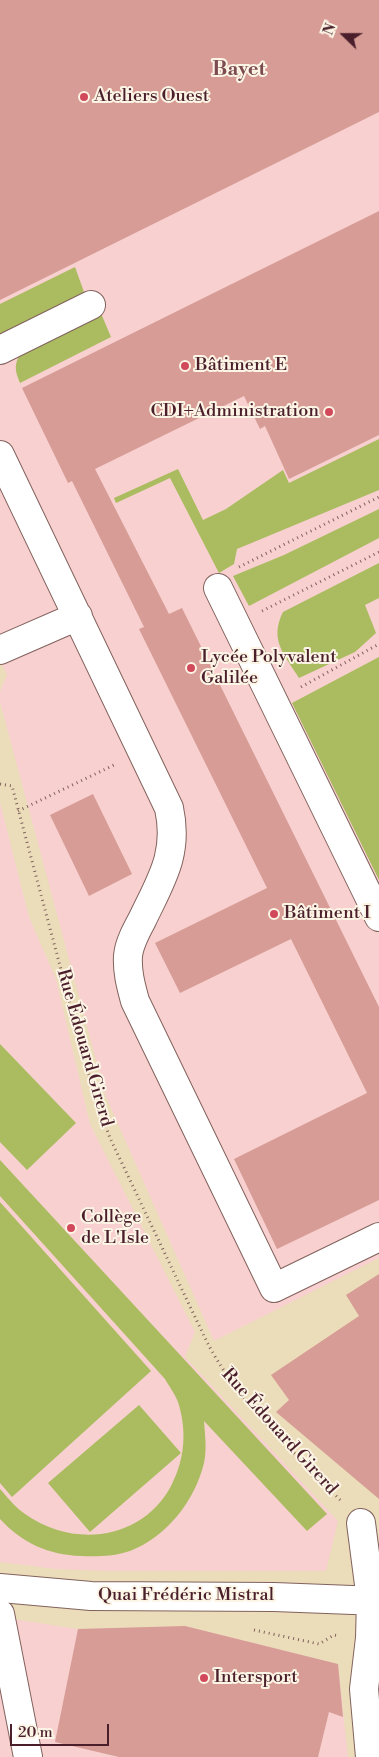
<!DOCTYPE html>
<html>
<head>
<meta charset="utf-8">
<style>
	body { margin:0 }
	#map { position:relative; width:379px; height:1757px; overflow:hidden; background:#ebddba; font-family:"Libre Bodoni",serif }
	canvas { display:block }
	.north { position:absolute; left:319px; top:10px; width:50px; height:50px; -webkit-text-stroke:4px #fcf5e5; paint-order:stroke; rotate:292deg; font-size:14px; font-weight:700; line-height:20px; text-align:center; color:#4a1f2b }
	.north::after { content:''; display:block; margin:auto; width:18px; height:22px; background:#4a1f2b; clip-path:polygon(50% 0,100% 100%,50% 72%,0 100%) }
	.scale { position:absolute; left:10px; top:1724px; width:99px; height:22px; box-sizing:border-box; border:2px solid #4a1f2b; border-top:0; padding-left:6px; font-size:15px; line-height:18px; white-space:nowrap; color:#4a1f2b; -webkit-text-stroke:4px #fcf5e5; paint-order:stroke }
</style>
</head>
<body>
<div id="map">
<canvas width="379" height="1757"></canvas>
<div class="north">N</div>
<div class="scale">20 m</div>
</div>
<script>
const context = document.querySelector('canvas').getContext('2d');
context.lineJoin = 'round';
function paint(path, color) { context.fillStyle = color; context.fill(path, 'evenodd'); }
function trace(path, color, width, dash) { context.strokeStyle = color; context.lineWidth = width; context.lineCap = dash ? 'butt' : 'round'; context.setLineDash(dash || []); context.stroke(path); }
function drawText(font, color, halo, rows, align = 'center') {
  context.font = font + ' "Libre Bodoni",serif'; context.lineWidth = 4; context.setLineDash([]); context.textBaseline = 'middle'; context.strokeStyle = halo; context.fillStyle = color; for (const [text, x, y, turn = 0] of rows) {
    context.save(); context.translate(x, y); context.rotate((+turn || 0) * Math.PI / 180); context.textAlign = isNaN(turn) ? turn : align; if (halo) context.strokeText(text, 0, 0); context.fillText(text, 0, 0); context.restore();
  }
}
paint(new Path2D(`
	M 0,0 L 379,0 L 379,1258 L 214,1341 L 106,1097 L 0,702 L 0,691 L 7,675 L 0,660 Z
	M 0,802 L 29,917 L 56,979 L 90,1124 L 195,1332 L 185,1357 L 338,1521 L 326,1571 L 104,1571 L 55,1569 L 0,1562 Z
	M 0,1617 L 78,1629 L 185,1626 L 338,1664 L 348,1757 L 0,1757 Z`), '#f7d0cf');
paint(new Path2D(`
	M 75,267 L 84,292 L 10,331 L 0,334 L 0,304 Z
	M 100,311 L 111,337 L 20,383 C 14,369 14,363 23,349 Z
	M 379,439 L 379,490 L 237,549 L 234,564 L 219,573 L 170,478 L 116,503 L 114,498 L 178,469 L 203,520 L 226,509 L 283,470 L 289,483 Z
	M 379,509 L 379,538 L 249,606 L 233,576 L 284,555 Z
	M 379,563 L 379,598 L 365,605 L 376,633 L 355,652 L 299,678 C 284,654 269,640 283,612 Z
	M 379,657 L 379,880 L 292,703 Z
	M 0,1044 L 76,1123 L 27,1170 L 0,1142 Z
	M 0,1160 L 327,1514 L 307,1531 L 204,1421 C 205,1435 207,1449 204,1463 C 195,1500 167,1537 130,1551 C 115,1556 97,1557 81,1556 C 49,1555 22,1543 0,1519 L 0,1489 C 8,1498 15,1507 25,1514 C 74,1549 144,1540 172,1484 C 185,1458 187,1430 178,1402 C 175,1394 169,1386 165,1379 L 0,1196 Z
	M 0,1202 L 151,1371 L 12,1497 L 0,1483 Z
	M 139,1405 L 181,1453 L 90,1532 L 48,1483 Z`), '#aabc5f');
paint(new Path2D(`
	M 0,0 L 379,0 L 379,112 L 0,300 Z
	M 379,211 L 379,435 L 289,479 L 265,426 L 260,429 L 244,396 L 95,469 L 169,614 L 182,608 L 379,1007 L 379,1200 L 277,1249 L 234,1159 L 367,1093 L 291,939 L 180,993 L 155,943 L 267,888 L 139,629 L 144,627 L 72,481 L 68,483 L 22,388 Z
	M 93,794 L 132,874 L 89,896 L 50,815 Z
	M 379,1274 L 379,1499 L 276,1412 L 289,1400 L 271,1375 L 359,1316 L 346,1295 Z
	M 185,1626 L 338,1664 L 343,1717 L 329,1712 L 318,1757 L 119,1757 L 55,1742 L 78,1629 Z`), '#d79c95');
const minor = new Path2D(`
	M 0,350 L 91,305
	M 0,455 L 169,808 C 179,854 161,880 142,920 C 136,931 129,944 128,956 C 127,972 131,986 135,1001 L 274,1288 L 379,1237
	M 218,588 L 379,917
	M 0,650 L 78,616
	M 361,1523 L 371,1600 L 370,1638 L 364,1689 L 370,1757
	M 0,1588 L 91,1596 L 274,1597 L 379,1601
	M 0,1614 L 28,1757`);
trace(minor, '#82625d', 30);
trace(new Path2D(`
	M 239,567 L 379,497
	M 262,611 L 379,552
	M 301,687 L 379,644
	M 0,784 L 12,786 L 95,1097 L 110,1138 L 205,1338 C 234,1398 295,1453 341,1501
	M 18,811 L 114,765
	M 254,1630 L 319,1644 L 334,1635 L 339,1636`), '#82625d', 3, [1, 4]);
trace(minor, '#fff', 28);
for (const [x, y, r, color] of [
	[84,97,5,"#d1495b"],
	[185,366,5,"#d1495b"],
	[329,412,5,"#d1495b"],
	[191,668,5,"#d1495b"],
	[274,914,5,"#d1495b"],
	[71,1228,5,"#d1495b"],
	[204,1678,5,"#d1495b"]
]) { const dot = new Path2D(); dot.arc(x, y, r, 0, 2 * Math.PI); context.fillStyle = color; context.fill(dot); trace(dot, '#fcf5e5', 2); }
drawText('18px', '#4a1f2b', '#fcf5e5', [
	["Ateliers Ouest",94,97],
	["Bâtiment E",195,366],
	["CDI+Administration",319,412,"right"],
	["Lycée Polyvalent",201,658],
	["Galilée",201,679],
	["Bâtiment I",284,914],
	["Collège",81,1218],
	["de L'Isle",81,1239],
	["Intersport",214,1678]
], 'left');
drawText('18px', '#4a1f2b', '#fcf5e5', [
	["Rue Édouard Girerd",84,1048,74],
	["Rue Édouard Girerd",279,1432,48],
	["Quai Frédéric Mistral",186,1596]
]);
drawText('bold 20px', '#7b4b50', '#fcf5e5', [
	["Bayet",239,70]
]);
</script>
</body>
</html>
